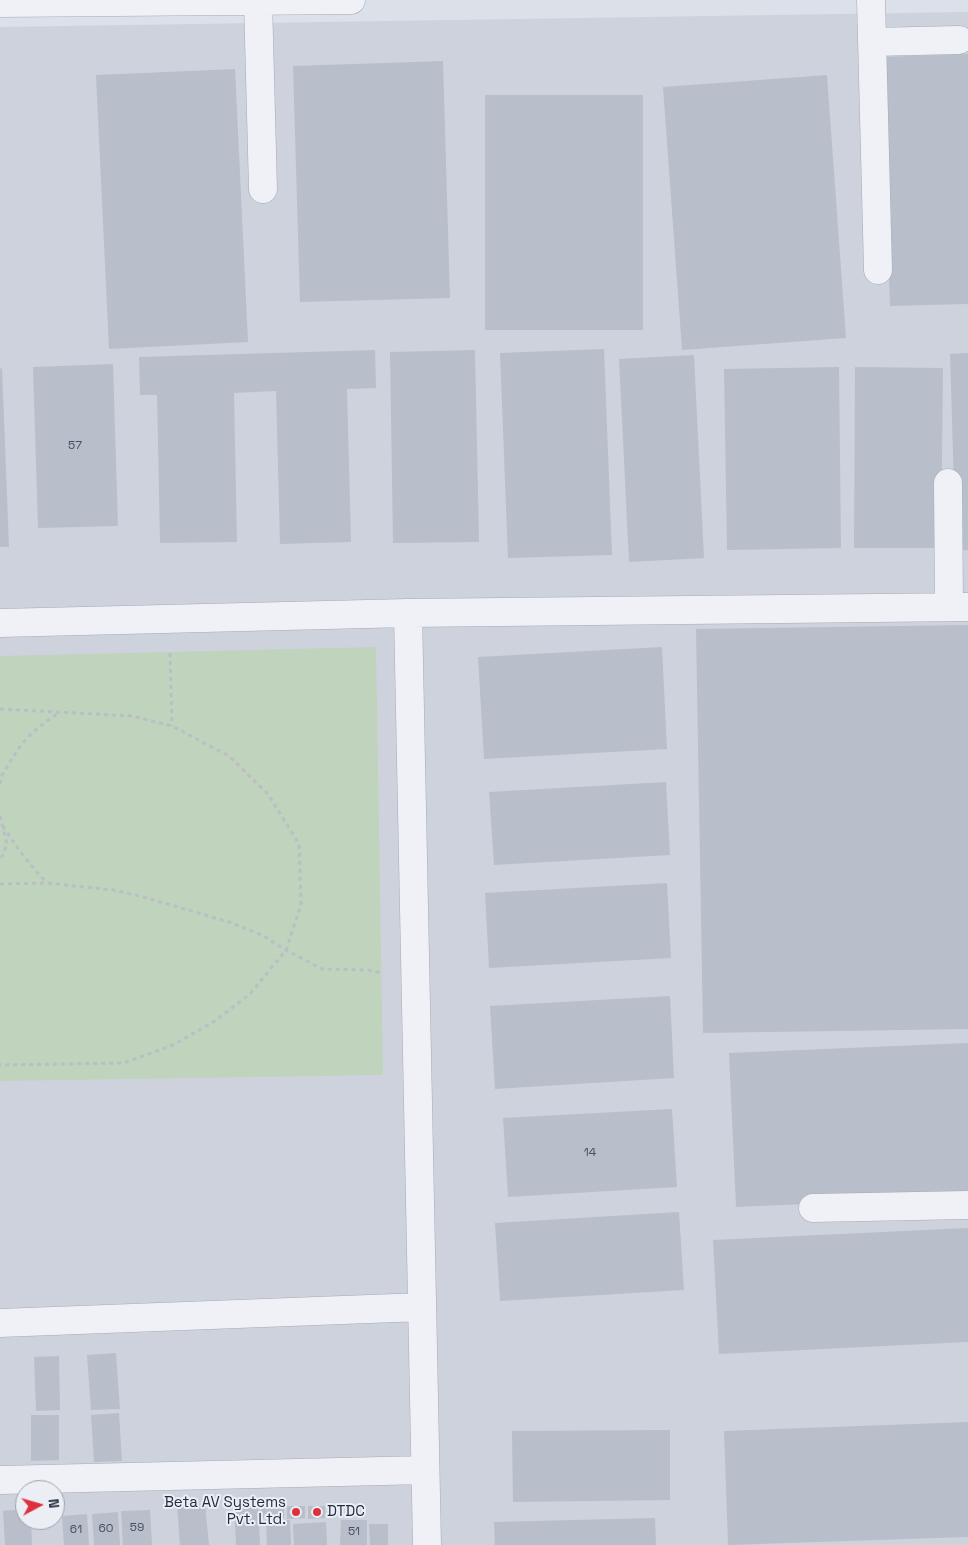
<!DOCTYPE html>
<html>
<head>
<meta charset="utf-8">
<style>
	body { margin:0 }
	#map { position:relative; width:968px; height:1545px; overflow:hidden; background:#dce0e8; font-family:"Space Grotesk",sans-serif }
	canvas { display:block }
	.north { position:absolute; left:15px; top:1480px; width:50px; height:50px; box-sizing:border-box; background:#ebeff5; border:1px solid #9ba1ad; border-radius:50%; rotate:84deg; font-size:14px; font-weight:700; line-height:20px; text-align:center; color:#242c40 }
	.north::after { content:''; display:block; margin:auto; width:18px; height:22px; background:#dc323e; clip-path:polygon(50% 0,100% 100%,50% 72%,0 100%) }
</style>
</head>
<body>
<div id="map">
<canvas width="968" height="1545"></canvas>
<div class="north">N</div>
</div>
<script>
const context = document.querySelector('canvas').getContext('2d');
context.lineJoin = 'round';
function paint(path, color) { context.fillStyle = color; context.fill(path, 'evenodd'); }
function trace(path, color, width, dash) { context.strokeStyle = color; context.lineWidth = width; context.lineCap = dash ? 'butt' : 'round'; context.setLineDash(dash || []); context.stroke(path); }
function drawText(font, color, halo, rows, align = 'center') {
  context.font = font + ' "Space Grotesk",sans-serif'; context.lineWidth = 4; context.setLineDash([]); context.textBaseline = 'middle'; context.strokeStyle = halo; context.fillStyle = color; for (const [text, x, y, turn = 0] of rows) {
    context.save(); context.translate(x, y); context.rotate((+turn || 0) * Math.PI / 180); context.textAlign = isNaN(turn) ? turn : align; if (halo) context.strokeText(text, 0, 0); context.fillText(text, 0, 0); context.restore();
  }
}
paint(new Path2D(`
	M 968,12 L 968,1545 L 0,1545 L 0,27 ZM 25,1490 L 55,1490 L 55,1520 L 25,1520 Z`), '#ced2dd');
paint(new Path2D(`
	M 376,647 L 383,1075 L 0,1081 L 0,656 Z`), '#c0d3bc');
paint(new Path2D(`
	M 968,54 L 968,304 L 890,306 L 881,57 Z
	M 443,61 L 450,298 L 300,302 L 293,66 Z
	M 235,69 L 248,342 L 109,349 L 96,75 Z
	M 827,75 L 846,338 L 682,350 L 663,87 Z
	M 485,95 L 643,95 L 643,330 L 485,330 Z
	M 604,349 L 612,555 L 508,558 L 500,353 Z
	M 375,350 L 376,388 L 347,389 L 351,542 L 280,544 L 276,391 L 234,393 L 237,542 L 160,543 L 157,395 L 140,395 L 139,357 Z
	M 475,350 L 479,542 L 393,543 L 390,352 Z
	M 968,353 L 968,550 L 956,551 L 950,354 Z
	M 694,355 L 704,558 L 629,562 L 619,359 Z
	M 113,364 L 118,526 L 38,528 L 33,367 Z
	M 839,367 L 841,548 L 727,550 L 724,369 Z
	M 855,367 L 943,368 L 941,548 L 854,548 Z
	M 2,368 L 9,547 L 0,547 L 0,369 Z
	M 968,625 L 968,1029 L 703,1033 L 696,629 Z
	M 662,647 L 667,749 L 484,759 L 478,657 Z
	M 666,782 L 670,855 L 494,865 L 489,792 Z
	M 667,883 L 671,958 L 489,968 L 485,893 Z
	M 670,996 L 674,1078 L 495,1089 L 490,1006 Z
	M 968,1043 L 968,1197 L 736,1207 L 729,1053 Z
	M 672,1109 L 677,1187 L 508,1197 L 503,1118 Z
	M 679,1212 L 684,1290 L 500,1301 L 495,1223 Z
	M 968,1228 L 968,1342 L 719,1354 L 713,1240 Z
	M 116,1353 L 120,1409 L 91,1410 L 87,1355 Z
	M 59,1356 L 60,1410 L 36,1411 L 34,1357 Z
	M 119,1413 L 122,1461 L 94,1462 L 91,1415 Z
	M 31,1415 L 59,1415 L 59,1460 L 31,1461 Z
	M 968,1422 L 968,1537 L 728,1545 L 724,1431 Z
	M 670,1430 L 670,1500 L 513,1502 L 512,1431 Z
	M 258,1503 L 260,1545 L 236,1545 L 234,1505 Z
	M 205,1504 L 209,1545 L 180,1545 L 177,1506 Z
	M 261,1505 L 284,1505 L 284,1518 L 261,1518 Z
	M 287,1506 L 305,1506 L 305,1518 L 287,1519 Z
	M 308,1506 L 325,1506 L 325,1518 L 308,1519 Z
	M 25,1509 L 25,1520 L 31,1520 L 32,1545 L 5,1545 L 3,1511 Z
	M 150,1510 L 152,1545 L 123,1545 L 121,1511 Z
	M 118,1512 L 120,1545 L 94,1545 L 92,1514 Z
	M 87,1514 L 89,1545 L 64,1545 L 62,1516 Z
	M 655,1518 L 656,1545 L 495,1545 L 494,1522 Z
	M 290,1520 L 291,1545 L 267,1545 L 266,1521 Z
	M 341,1520 L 367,1520 L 367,1545 L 340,1545 Z
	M 326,1522 L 327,1545 L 294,1545 L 293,1524 Z
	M 369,1524 L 388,1524 L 388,1545 L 370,1545 Z`), '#b9becb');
const minor = new Path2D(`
	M 871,0 L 878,270
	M 258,1 L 263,189
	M 0,3 L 351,0
	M 872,42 L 959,40
	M 948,483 L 949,607
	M 408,613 L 427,1545
	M 0,623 L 408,613 L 968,607
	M 813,1208 L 968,1205
	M 0,1323 L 422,1307
	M 0,1480 L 425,1470`);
trace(minor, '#a5aab6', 29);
trace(new Path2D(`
	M 170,653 L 172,726
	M 0,709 L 132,716 L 172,726 L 229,756 L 268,794 L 299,844 L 301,905 L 286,950 L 250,994 L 215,1021 L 173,1045 L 124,1063 L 0,1065
	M 0,784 L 1,777 C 19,746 27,733 59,713
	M 0,816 L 7,844 L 0,861
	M 3,826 C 16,847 30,865 47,883
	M 0,884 L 47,883 L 113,890 L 144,897 L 232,923 L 262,935 L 286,950 L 322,969 L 368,970 L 381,973`), '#babec7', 3, [4, 4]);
trace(minor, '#eff1f6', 28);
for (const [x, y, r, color] of [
	[296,1512,5,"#dc323e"],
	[317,1512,5,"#dc323e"]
]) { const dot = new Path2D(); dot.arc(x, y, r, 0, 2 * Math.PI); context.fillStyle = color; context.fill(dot); trace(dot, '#ebeff5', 2); }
drawText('12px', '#495063', null, [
	["57",75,446],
	["14",590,1153],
	["59",137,1528],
	["60",106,1529],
	["61",76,1530],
	["51",354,1532]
]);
drawText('15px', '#242c40', '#ebeff5', [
	["Beta AV Systems",286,1503],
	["Pvt. Ltd.",286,1520],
	["DTDC",327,1512,"left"]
], 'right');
</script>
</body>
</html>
